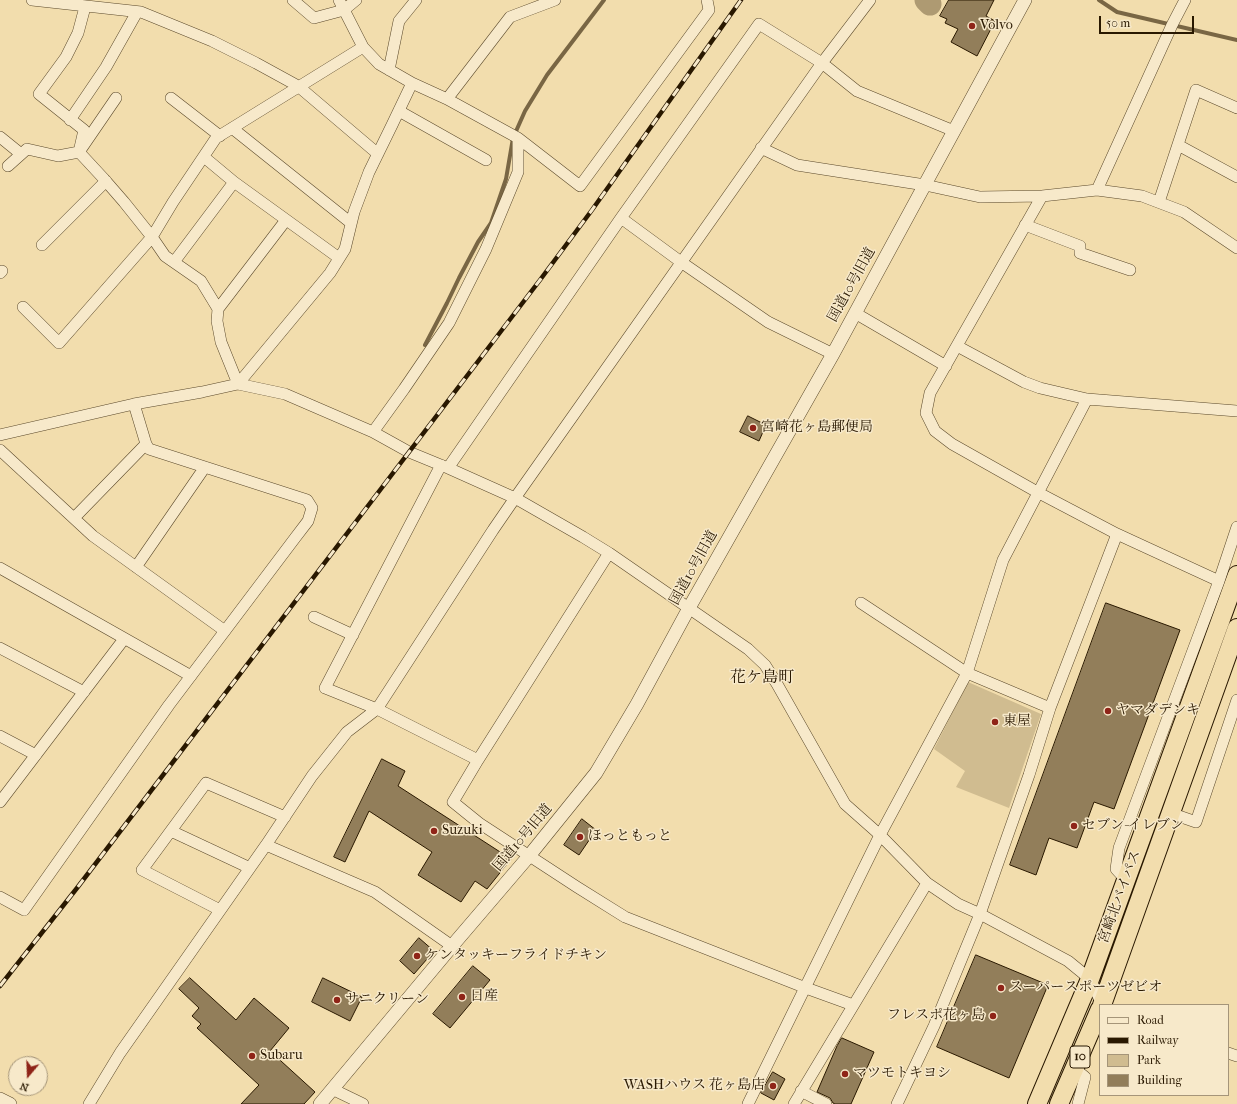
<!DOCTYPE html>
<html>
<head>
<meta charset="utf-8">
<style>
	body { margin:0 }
	#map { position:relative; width:1237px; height:1104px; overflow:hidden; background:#f2ddad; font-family:"IM FELL French Canon",serif }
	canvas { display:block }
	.legend { position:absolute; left:1099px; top:1004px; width:130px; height:92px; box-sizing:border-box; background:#f7e9ca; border:1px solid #a59579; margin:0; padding:5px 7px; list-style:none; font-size:12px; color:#291800 }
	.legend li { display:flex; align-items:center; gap:8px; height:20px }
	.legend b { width:20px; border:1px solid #a59579 }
	.north { position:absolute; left:8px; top:1056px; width:40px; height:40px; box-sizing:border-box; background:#f7e9ca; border:1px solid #a59579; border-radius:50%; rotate:199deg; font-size:11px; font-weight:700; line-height:16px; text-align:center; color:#291800 }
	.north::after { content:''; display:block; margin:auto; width:14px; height:18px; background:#8f2418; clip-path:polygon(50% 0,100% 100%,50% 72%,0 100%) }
	.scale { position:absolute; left:1099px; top:16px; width:95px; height:18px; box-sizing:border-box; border:2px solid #291800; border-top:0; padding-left:5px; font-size:12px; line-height:14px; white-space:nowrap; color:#291800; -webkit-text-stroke:3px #f7e9ca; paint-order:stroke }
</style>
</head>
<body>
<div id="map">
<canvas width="1237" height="1104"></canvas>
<ul class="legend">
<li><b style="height:5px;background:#f7e9ca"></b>Road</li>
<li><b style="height:5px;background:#291800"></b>Railway</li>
<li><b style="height:11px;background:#d0bc90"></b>Park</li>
<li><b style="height:11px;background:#927e5a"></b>Building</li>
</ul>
<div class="north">N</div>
<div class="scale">50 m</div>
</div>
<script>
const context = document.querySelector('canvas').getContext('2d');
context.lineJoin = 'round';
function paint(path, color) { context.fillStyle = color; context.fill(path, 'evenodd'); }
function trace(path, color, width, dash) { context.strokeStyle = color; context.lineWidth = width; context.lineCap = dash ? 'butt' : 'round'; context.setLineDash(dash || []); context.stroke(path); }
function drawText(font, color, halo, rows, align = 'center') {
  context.font = font + ' "IM FELL French Canon","Noto Serif JP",serif'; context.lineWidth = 3; context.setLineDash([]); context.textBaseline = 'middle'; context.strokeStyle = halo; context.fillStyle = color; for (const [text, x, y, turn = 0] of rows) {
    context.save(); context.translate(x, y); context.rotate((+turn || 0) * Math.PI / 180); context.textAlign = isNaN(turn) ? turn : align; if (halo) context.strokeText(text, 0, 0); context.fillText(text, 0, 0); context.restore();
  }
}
paint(new Path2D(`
	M 968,682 L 1041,714 L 1009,808 L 956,787 L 965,771 L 934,749 Z`), '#d0bc90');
trace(new Path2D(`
	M 1099,0 L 1117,12 L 1237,40
	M 930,4 L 933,0
	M 425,345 L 447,303 L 459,278 L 478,242 L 491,223 L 506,179 L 513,138 L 525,111 L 547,75 L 604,0`), '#796644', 4);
trace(new Path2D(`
	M 926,0 L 930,4`), '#ae9a72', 23);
const building = new Path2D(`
	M 949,0 L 994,0 L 986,16 L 995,21 L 977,56 L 951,42 L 958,29 L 945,23 L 947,19 L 940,16 Z
	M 748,416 L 766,425 L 759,441 L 740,432 Z
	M 1106,603 L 1180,630 L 1114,809 L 1094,802 L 1077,848 L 1049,838 L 1036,875 L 1010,865 Z
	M 382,759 L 405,771 L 398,786 L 511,859 L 487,889 L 475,881 L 461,902 L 418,875 L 432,852 L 369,811 L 345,862 L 334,857 Z
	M 582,819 L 596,830 L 579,855 L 564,845 Z
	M 419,938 L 434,951 L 414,974 L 400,961 Z
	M 976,955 L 1048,985 L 1009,1078 L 937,1047 Z
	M 473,966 L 490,980 L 450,1028 L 433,1014 Z
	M 190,978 L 236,1020 L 254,998 L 289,1028 L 270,1051 L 315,1092 L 304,1104 L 241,1104 L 259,1085 L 197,1028 L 201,1024 L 192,1016 L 199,1008 L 179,989 Z
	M 323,978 L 362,997 L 350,1021 L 312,1002 Z
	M 842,1038 L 874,1052 L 851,1104 L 835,1104 L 833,1103 L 830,1098 L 817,1092 L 837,1046 Z
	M 773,1072 L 785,1079 L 774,1100 L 761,1093 Z`);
paint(building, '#927e5a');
trace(building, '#291800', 1);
const minor = new Path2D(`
	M 32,0 L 141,12 L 212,41 L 256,63 L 298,86 L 378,154
	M 293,0 L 314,18 L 344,10 L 356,0
	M 339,0 L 363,47 L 379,64 L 412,83 L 447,99 L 518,138 L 518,172 L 486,249 L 449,323 L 404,389 L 373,432
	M 85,7 L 78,33 L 66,57 L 39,94 L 84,130 L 79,152 L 104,179 L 124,202 L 152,237 L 165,256 L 201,281 L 218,309 L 217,321 L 221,342 L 238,384
	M 389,70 L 399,21 L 416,0
	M 171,98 L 220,136
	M 447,99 L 510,17 L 555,0
	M 399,111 L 486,160
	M 70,120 L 106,67 L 137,12
	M 232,128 L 351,223
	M 0,137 L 21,154
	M 518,138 L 580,186 L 709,10 L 707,0
	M 1178,145 L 1237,177
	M 761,148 L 797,165 L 925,185 L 980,197 L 1042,196 L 1097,190 L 1142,196 L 1184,212 L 1237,248
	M 204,157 L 234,182 L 339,258
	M 8,166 L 27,149 L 58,156 L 79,152 L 116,98
	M 1097,190 L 1172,25 L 1185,0
	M 1042,196 L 930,393 L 926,413 L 935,431 L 952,444 L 1039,493 L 1117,534 L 1219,581
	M 1159,202 L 1196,90 L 1237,108
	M 621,218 L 681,262 L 768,322 L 833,354
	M 1025,225 L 1080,246 L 1080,253 L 1130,270
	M 42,245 L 106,181
	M 174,262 L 234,182
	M 0,273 L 2,271
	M 23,307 L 59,343 L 152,237 L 173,202 L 216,138 L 363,47
	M 218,309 L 286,220
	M 855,313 L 946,366
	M 957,346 L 1024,382 L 1040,388 L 1087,399 L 1237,411
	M 238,384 L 330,273 L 345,249 L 354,212 L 369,172 L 392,125 L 412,83
	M 0,435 L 134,404 L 202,392 L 238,384 L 285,394 L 373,432 L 409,452 L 448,468 L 515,498 L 583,537 L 609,553 L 748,649 L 765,665 L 777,684 L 845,804 L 880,835 L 927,883 L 958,904 L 980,914 L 1068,961 L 1090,979 L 1102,1004 L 1103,1005
	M 0,450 L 93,536 L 225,631
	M 441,465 L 325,688 L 377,709 L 478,760
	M 448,468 L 621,218 L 759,24 L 822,63 L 857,91 L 954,131
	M 74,518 L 146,444
	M 609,553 L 478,760 L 453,802 L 479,823 L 577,887 L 625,917 L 806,988 L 853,1005
	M 136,567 L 205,467
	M 0,568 L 191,676
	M 861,603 L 967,673 L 1050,708
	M 314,617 L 353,635
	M 0,648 L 84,692
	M 0,736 L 36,755
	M 0,802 L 124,639
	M 1170,813 L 1196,822 L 1237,700
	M 171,831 L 250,868
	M 266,845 L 375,892 L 452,946
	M 1126,880 L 1116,869 L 1119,848 L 1219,581 L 1237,527
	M 0,897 L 24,910 L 169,705 L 295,538 L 308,521 L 312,508 L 307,500 L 149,449 L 146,444 L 134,404
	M 220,910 L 142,870 L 206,783 L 285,817
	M 1228,1053 L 1237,1056
	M 1075,1069 L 1085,1077 L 1078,1104
	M 332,1089 L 363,1104
	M 801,1091 L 826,1104
	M 89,1104 L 120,1053 L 266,845 L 312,776 L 347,732 L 377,709 L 493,530 L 515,498 L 822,63 L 870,0
	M 748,1104 L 880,835 L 967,673 L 1003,560 L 1087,399
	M 794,1104 L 927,883
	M 897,1104 L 934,1026 L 980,914 L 1029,775 L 1050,708 L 1117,534`);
const tertiary = new Path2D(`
	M 0,1099 L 10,1104
	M 320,1104 L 452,946 L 529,856 L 596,773 L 637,704 L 689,608 L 833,354 L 1025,0`);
const trunk = new Path2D(`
	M 1102,1005 L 1237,628
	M 1037,1104 L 1090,979 L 1237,575
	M 1059,1104 L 1100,1009`);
trace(minor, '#5b492b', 12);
trace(tertiary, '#5b492b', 14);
trace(trunk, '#291800', 20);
trace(minor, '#f7e9ca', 11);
trace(tertiary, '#f7e9ca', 13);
trace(trunk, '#f2ddad', 18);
const rail = new Path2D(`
	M 0,986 L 77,888 L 540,280 L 592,210 L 741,0`);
trace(rail, '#291800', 4.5);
trace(rail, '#f7e9ca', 3, [9]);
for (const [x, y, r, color] of [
	[972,26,4,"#8f2418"],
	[753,428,4,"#8f2418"],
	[1108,711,4,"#8f2418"],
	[995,722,4,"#8f2418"],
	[1074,826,4,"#8f2418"],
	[434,831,4,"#8f2418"],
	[580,837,4,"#8f2418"],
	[417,956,4,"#8f2418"],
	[1001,988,4,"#8f2418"],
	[462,997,4,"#8f2418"],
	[337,1000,4,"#8f2418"],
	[993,1016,4,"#8f2418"],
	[252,1056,4,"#8f2418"],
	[845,1074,4,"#8f2418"],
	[773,1086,4,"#8f2418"]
]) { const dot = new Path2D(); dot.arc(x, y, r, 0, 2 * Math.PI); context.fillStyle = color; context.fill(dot); trace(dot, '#f7e9ca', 1.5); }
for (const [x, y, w] of [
	[1080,1057,20]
]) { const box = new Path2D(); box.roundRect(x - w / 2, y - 11, w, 22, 3); context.fillStyle = '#f7e9ca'; context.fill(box); trace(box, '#291800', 1); }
drawText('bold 13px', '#291800', null, [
	["10",1080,1057]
]);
drawText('14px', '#291800', '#f7e9ca', [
	["Volvo",980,26],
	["宮崎花ヶ島郵便局",761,428],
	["ヤマダデンキ",1116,711],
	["東屋",1003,722],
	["セブン-イレブン",1082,826],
	["Suzuki",442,831],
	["ほっともっと",588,837],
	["ケンタッキーフライドチキン",425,956],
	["スーパースポーツゼビオ",1009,988],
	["日産",470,997],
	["サニクリーン",345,1000],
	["フレスポ花ヶ島",985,1016,"right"],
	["Subaru",260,1056],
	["マツモトキヨシ",853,1074],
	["WASHハウス 花ヶ島店",765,1086,"right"]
], 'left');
drawText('14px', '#291800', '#f7e9ca', [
	["国道10号旧道",852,285,-61],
	["国道10号旧道",694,568,-61],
	["国道10号旧道",523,838,-50],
	["宮崎北バイパス",1120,897,-70]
]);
drawText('16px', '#291800', '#f7e9ca', [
	["花ケ島町",762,678]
]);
</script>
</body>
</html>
